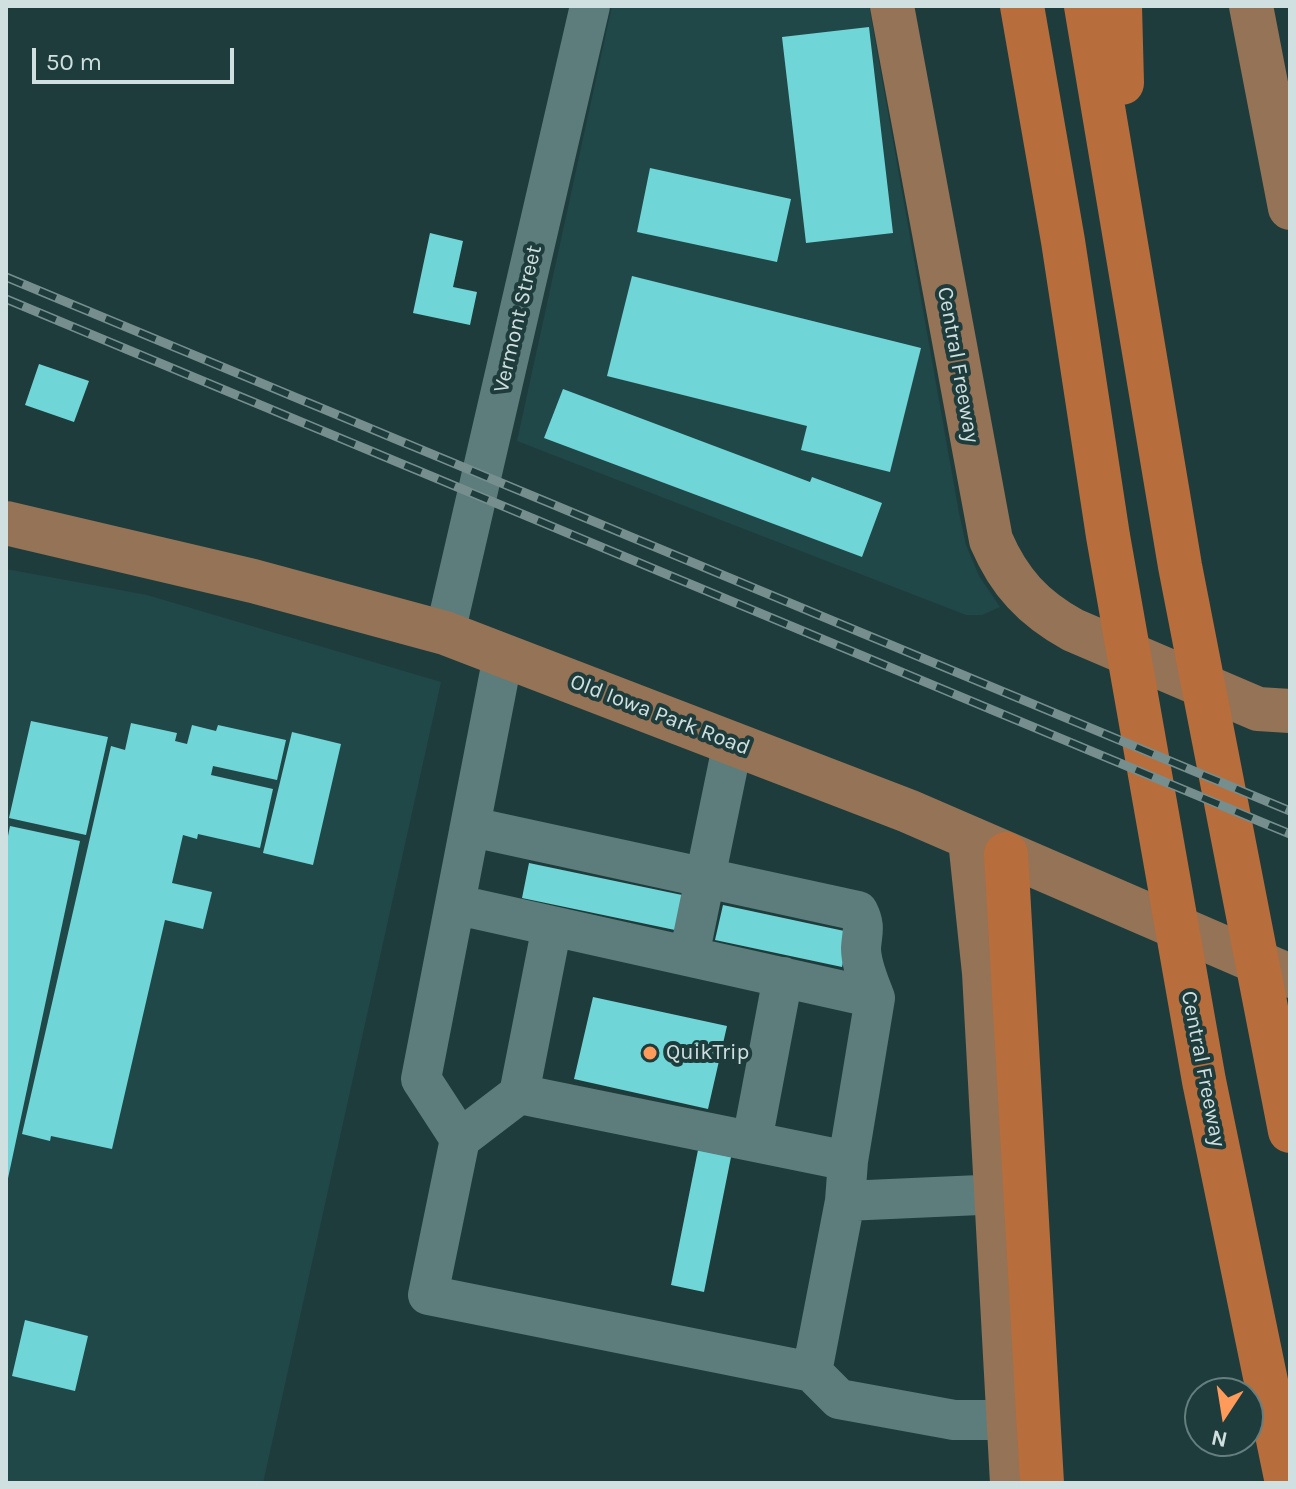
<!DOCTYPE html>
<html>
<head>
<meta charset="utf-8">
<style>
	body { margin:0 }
	#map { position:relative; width:1296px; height:1489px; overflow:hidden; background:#1e3c3c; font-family:Karla,sans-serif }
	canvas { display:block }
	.frame { position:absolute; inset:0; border:8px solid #d0e0e0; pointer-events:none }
	.north { position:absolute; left:1184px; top:1377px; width:80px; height:80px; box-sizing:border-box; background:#1e3c3c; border:2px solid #657e7e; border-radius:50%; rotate:192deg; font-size:22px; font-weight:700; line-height:32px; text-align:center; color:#d0e0e0 }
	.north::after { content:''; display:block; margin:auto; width:28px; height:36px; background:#ff9b5a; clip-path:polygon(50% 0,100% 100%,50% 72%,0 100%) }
	.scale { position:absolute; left:32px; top:48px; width:202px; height:36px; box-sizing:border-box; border:4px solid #d0e0e0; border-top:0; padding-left:10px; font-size:24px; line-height:28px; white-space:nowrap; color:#d0e0e0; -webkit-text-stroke:6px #1e3c3c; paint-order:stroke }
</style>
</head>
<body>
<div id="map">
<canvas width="1296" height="1489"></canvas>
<div class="frame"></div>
<div class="north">N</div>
<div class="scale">50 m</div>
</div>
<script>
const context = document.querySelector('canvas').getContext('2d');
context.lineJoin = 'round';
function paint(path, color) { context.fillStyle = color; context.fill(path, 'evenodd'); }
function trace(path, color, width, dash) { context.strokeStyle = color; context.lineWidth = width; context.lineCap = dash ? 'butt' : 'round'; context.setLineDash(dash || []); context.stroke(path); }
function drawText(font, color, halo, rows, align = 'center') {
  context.font = font + ' Karla,sans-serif'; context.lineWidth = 8; context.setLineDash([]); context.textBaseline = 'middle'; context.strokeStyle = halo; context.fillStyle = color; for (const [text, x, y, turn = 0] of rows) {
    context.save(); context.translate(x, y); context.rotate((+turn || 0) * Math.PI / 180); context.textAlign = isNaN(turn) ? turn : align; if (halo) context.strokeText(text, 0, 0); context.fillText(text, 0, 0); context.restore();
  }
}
paint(new Path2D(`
	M 612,6 L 869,6 L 959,513 L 966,545 L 979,576 L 1000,607 L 982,615 L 966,615 L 517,441 Z
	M 6,569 L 147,595 L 441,682 L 263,1483 L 6,1483 Z`), '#204849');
paint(new Path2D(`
	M 869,27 L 893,233 L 806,243 L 782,37 Z
	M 650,168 L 791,199 L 777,262 L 637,232 Z
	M 430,233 L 463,241 L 453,287 L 477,292 L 470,325 L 413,313 Z
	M 632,276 L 921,348 L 890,472 L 801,450 L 807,426 L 607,376 Z
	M 39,364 L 89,381 L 74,422 L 25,405 Z
	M 563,389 L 810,482 L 812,477 L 882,503 L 862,557 L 544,438 Z
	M 31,721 L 108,737 L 86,835 L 9,818 Z
	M 131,723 L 177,733 L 175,741 L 187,744 L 192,725 L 216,731 L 218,725 L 286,740 L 277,780 L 213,766 L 211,775 L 273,789 L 260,848 L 198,834 L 197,839 L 183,835 L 172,883 L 212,892 L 203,929 L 165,920 L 112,1149 L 51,1136 L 50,1141 L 22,1134 L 111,746 L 125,750 Z
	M 292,732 L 341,744 L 313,865 L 263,853 Z
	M 10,826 L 80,841 L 7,1183 L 6,846 Z
	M 529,863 L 682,895 L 675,930 L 522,898 Z
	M 723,905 L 849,932 L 842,967 L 715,940 Z
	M 593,997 L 727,1026 L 708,1109 L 574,1079 Z
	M 698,1150 L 731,1157 L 704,1292 L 671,1285 Z
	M 25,1320 L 88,1336 L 75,1391 L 12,1376 Z`), '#70d5d6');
trace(new Path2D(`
	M 445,633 L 590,6
	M 503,656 L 421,1079 L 460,1139 L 519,1094 L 848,1161
	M 472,827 L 858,911 C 866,927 862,932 861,948 C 861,965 869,982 875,998 L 848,1161 L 845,1201 L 1025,1193
	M 458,905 L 875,998
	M 689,956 L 733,742
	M 519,1094 L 552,926
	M 460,1139 L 428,1295 L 812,1372 L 839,1399 L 954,1420 L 1038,1420
	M 752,1141 L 783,977
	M 812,1372 L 845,1201`), '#5d7c7c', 40);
trace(new Path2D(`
	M 892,6 L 991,540 C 1009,582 1033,608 1073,630 L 1258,709 L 1290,711
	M 1251,6 L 1290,208
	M 6,523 L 253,581 L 445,633 L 908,811 L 1290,976
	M 970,840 L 984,973 L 1012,1483`), '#947356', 44);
trace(new Path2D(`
	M 1022,6 L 1063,241 L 1108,536 L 1204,1081 L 1287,1483
	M 1086,6 L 1180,566 L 1290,1131
	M 1120,6 L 1122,83
	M 1006,854 L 1042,1483`), '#b86d3c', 44);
const rail = new Path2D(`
	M 6,277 L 1290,811
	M 6,299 L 1290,834`);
trace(rail, '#778e8e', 9);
trace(rail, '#1e3c3c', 6, [18]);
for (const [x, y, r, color] of [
	[650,1053,8,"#ff9b5a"]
]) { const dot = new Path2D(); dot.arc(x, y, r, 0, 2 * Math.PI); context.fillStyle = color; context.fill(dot); trace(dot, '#1e3c3c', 3); }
drawText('22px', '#d0e0e0', '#1e3c3c', [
	["Vermont Street",518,319,-77],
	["Central Freeway",958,365,80],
	["Old Iowa Park Road",660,715,21],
	["Central Freeway",1203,1069,79]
]);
drawText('22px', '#d0e0e0', '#1e3c3c', [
	["QuikTrip",666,1053]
], 'left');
</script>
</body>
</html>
